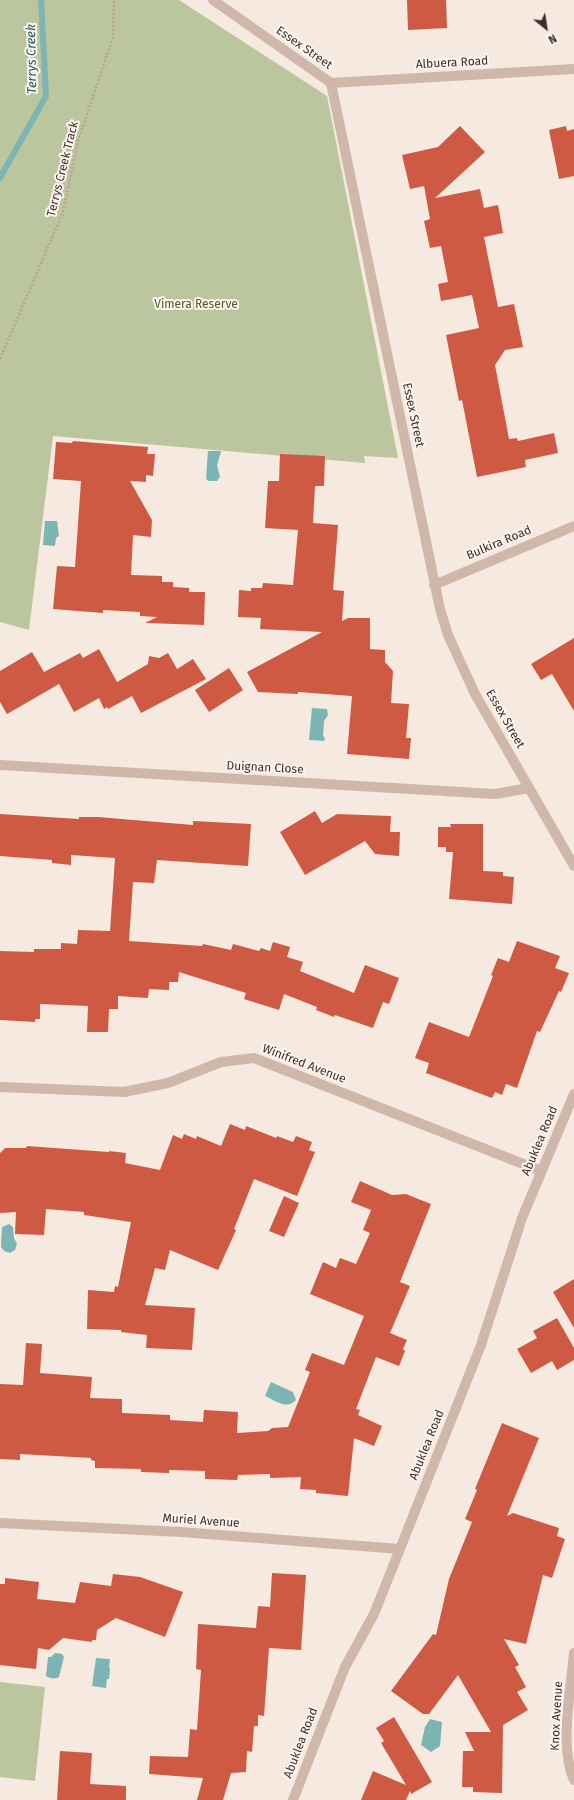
<!DOCTYPE html>
<html>
<head>
<meta charset="utf-8">
<style>
	body { margin:0 }
	#map { position:relative; width:574px; height:1800px; overflow:hidden; background:#f5e9e0; font-family:"Fira Sans",sans-serif }
	canvas { display:block }
	.north { position:absolute; left:526px; top:8px; width:40px; height:40px; -webkit-text-stroke:3px #fcf4ed; paint-order:stroke; rotate:150deg; font-size:11px; font-weight:700; line-height:16px; text-align:center; color:#3c2e2a }
	.north::after { content:''; display:block; margin:auto; width:14px; height:18px; background:#3c2e2a; clip-path:polygon(50% 0,100% 100%,50% 72%,0 100%) }
</style>
</head>
<body>
<div id="map">
<canvas width="574" height="1800"></canvas>
<div class="north">N</div>
</div>
<script>
const context = document.querySelector('canvas').getContext('2d');
context.lineJoin = 'round';
function paint(path, color) { context.fillStyle = color; context.fill(path, 'evenodd'); }
function trace(path, color, width, dash) { context.strokeStyle = color; context.lineWidth = width; context.lineCap = dash ? 'butt' : 'round'; context.setLineDash(dash || []); context.stroke(path); }
function drawText(font, color, halo, rows, align = 'center') {
  context.font = font + ' "Fira Sans",sans-serif'; context.lineWidth = 4; context.setLineDash([]); context.textBaseline = 'middle'; context.strokeStyle = halo; context.fillStyle = color; for (const [text, x, y, turn = 0] of rows) {
    context.save(); context.translate(x, y); context.rotate((+turn || 0) * Math.PI / 180); context.textAlign = isNaN(turn) ? turn : align; if (halo) context.strokeText(text, 0, 0); context.fillText(text, 0, 0); context.restore();
  }
}
paint(new Path2D(`
	M 0,0 L 179,0 L 327,96 L 398,458 L 364,456 L 365,463 L 53,436 L 29,630 L 0,622 Z
	M 0,1682 L 45,1687 L 35,1781 L 0,1777 Z`), '#bcc69e');
paint(new Path2D(`
	M 208,451 L 220,451 L 221,452 L 217,465 L 220,477 L 217,481 L 209,481 L 206,479 Z
	M 45,521 L 57,521 L 59,536 L 56,538 L 55,546 L 43,545 Z
	M 312,708 L 327,709 L 328,715 L 324,721 L 323,736 L 325,738 L 324,741 L 309,740 Z
	M 9,1224 L 13,1227 L 14,1238 L 17,1244 L 15,1250 L 10,1253 L 4,1251 L 1,1247 L 2,1227 Z
	M 271,1382 L 293,1392 L 296,1400 C 287,1410 276,1401 265,1396 Z
	M 55,1653 L 62,1654 L 64,1657 L 59,1677 C 56,1679 50,1679 46,1676 L 48,1657 L 51,1657 Z
	M 96,1658 L 110,1659 L 109,1668 L 110,1669 L 109,1679 L 107,1679 L 106,1688 L 92,1686 Z
	M 430,1719 L 442,1722 L 440,1746 L 431,1752 L 421,1745 L 425,1727 Z`), '#7cb5b3');
trace(new Path2D(`
	M 0,178 L 46,96 L 41,0`), '#7cb5b3', 6);
paint(new Path2D(`
	M 407,0 L 446,0 L 447,28 L 408,30 Z
	M 460,126 L 485,152 L 435,198 L 480,189 L 484,208 L 498,205 L 503,233 L 484,237 L 498,307 L 514,304 L 523,347 L 505,350 L 495,365 L 509,439 L 517,438 L 518,441 L 554,433 L 558,453 L 525,460 L 526,467 L 477,477 L 462,400 L 459,401 L 446,335 L 479,328 L 472,295 L 441,301 L 438,284 L 448,282 L 441,246 L 430,248 L 424,221 L 430,219 L 424,186 L 410,189 L 402,155 L 438,147 Z
	M 566,126 L 567,131 L 574,129 L 574,176 L 559,179 L 549,130 Z
	M 73,441 L 148,447 L 147,454 L 155,454 L 153,476 L 146,475 L 146,482 L 130,481 L 152,520 L 151,537 L 133,535 L 131,575 L 162,576 L 162,582 L 173,582 L 173,587 L 189,588 L 189,592 L 205,592 L 204,625 L 145,623 L 157,617 L 140,616 L 140,612 L 103,610 L 103,613 L 53,609 L 57,566 L 75,567 L 81,481 L 53,479 L 56,442 L 72,443 Z
	M 280,454 L 325,456 L 324,486 L 315,486 L 313,523 L 338,525 L 333,590 L 344,591 L 342,621 L 348,618 L 370,618 L 370,649 L 385,650 L 385,662 L 393,671 L 391,703 L 409,704 L 406,738 L 411,738 L 409,759 L 347,754 L 352,696 L 298,692 L 298,694 L 258,692 L 247,672 L 322,632 L 260,629 L 261,618 L 238,617 L 239,590 L 251,591 L 251,588 L 262,588 L 263,583 L 293,585 L 298,530 L 265,528 L 268,481 L 279,481 Z
	M 574,638 L 574,711 L 552,674 L 541,680 L 531,664 Z
	M 99,649 L 117,682 L 148,664 L 149,656 L 159,658 L 168,653 L 177,669 L 193,659 L 206,679 L 141,713 L 132,696 L 108,709 L 107,707 L 104,709 L 99,698 L 74,712 L 59,684 L 7,714 L 0,702 L 0,671 L 32,652 L 44,672 L 80,653 L 83,658 Z
	M 229,668 L 243,690 L 209,712 L 195,690 Z
	M 315,811 L 322,823 L 337,814 L 391,816 L 390,832 L 400,832 L 399,856 L 375,854 L 365,841 L 305,875 L 280,832 Z
	M 0,814 L 79,819 L 79,817 L 98,817 L 193,825 L 193,821 L 251,824 L 248,866 L 157,860 L 154,883 L 133,882 L 129,941 L 202,946 L 203,944 L 231,950 L 233,944 L 259,951 L 261,948 L 270,951 L 273,942 L 290,947 L 287,957 L 303,962 L 300,971 L 354,993 L 365,965 L 399,978 L 389,1004 L 383,1002 L 373,1028 L 335,1015 L 334,1017 L 316,1010 L 317,1007 L 284,994 L 279,1010 L 244,999 L 246,993 L 179,972 L 178,982 L 169,982 L 169,990 L 149,989 L 148,998 L 118,996 L 118,1009 L 109,1009 L 108,1032 L 87,1032 L 88,1006 L 40,1004 L 40,1019 L 35,1019 L 35,1022 L 0,1020 L 0,951 L 34,952 L 34,949 L 61,949 L 61,943 L 77,944 L 78,930 L 110,931 L 115,858 L 71,855 L 71,865 L 52,863 L 52,860 L 0,856 Z
	M 450,824 L 483,824 L 483,871 L 503,872 L 503,876 L 514,877 L 512,904 L 449,899 L 453,852 L 446,852 L 446,847 L 438,847 L 438,827 L 451,827 Z
	M 517,941 L 560,956 L 555,968 L 569,973 L 561,992 L 559,991 L 540,1032 L 537,1031 L 517,1088 L 506,1084 L 502,1095 L 495,1092 L 492,1098 L 426,1073 L 429,1063 L 415,1058 L 429,1022 L 469,1037 L 493,976 L 491,975 L 498,958 L 509,962 Z
	M 230,1124 L 245,1130 L 246,1126 L 276,1138 L 277,1136 L 293,1142 L 296,1136 L 312,1142 L 309,1150 L 315,1152 L 297,1196 L 254,1179 L 234,1229 L 236,1230 L 218,1270 L 170,1250 L 165,1270 L 155,1268 L 145,1305 L 195,1308 L 192,1350 L 146,1348 L 147,1335 L 121,1332 L 121,1330 L 87,1329 L 88,1290 L 114,1292 L 115,1286 L 118,1287 L 131,1222 L 84,1215 L 84,1212 L 46,1209 L 44,1235 L 15,1234 L 16,1212 L 0,1213 L 0,1153 L 5,1148 L 26,1148 L 27,1146 L 109,1152 L 109,1151 L 126,1153 L 125,1163 L 160,1170 L 173,1135 L 182,1139 L 184,1134 L 196,1139 L 197,1136 L 221,1146 Z
	M 360,1181 L 392,1195 L 406,1194 L 431,1204 L 400,1282 L 410,1286 L 390,1333 L 407,1340 L 403,1349 L 405,1351 L 399,1366 L 376,1357 L 356,1409 L 360,1410 L 358,1415 L 382,1426 L 374,1446 L 354,1438 L 348,1496 L 316,1493 L 316,1490 L 300,1489 L 301,1477 L 270,1478 L 270,1474 L 238,1475 L 237,1480 L 205,1479 L 205,1471 L 169,1470 L 169,1473 L 141,1472 L 141,1469 L 95,1468 L 95,1461 L 91,1460 L 91,1458 L 20,1454 L 20,1460 L 0,1459 L 0,1384 L 23,1385 L 26,1343 L 42,1344 L 40,1373 L 92,1377 L 90,1398 L 122,1399 L 122,1413 L 170,1415 L 170,1420 L 203,1422 L 204,1410 L 238,1412 L 237,1433 L 268,1431 L 272,1428 L 288,1427 L 310,1372 L 305,1370 L 312,1353 L 344,1365 L 364,1316 L 310,1294 L 323,1262 L 336,1268 L 340,1258 L 356,1264 L 370,1233 L 363,1230 L 371,1210 L 351,1202 Z
	M 284,1196 L 299,1203 L 284,1237 L 269,1231 Z
	M 574,1279 L 574,1328 L 553,1292 Z
	M 557,1318 L 574,1348 L 574,1360 L 557,1370 L 552,1361 L 531,1373 L 517,1349 L 537,1338 L 533,1331 Z
	M 502,1423 L 539,1438 L 507,1516 L 513,1513 L 559,1528 L 557,1536 L 565,1539 L 552,1578 L 543,1575 L 526,1644 L 504,1639 L 519,1665 L 515,1667 L 526,1687 L 517,1692 L 528,1710 L 503,1725 L 502,1793 L 473,1792 L 473,1787 L 462,1787 L 463,1751 L 474,1751 L 465,1732 L 491,1732 L 458,1675 L 429,1714 L 423,1714 L 391,1691 L 433,1634 L 436,1635 L 449,1579 L 472,1522 L 465,1519 L 477,1490 L 475,1489 Z
	M 272,1573 L 306,1575 L 301,1650 L 269,1648 L 264,1716 L 258,1715 L 258,1726 L 254,1726 L 252,1752 L 247,1751 L 246,1772 L 231,1773 L 223,1800 L 197,1800 L 203,1778 L 149,1774 L 150,1756 L 188,1757 L 190,1729 L 197,1730 L 201,1670 L 196,1669 L 198,1624 L 256,1628 L 258,1606 L 270,1607 Z
	M 113,1574 L 140,1577 L 183,1592 L 165,1637 L 116,1618 L 97,1630 L 96,1640 L 92,1640 L 92,1642 L 63,1638 L 49,1650 L 38,1648 L 36,1669 L 0,1665 L 0,1584 L 5,1584 L 5,1578 L 39,1582 L 37,1599 L 75,1603 L 80,1582 L 111,1586 Z
	M 394,1717 L 432,1782 L 411,1794 L 410,1791 L 406,1800 L 361,1800 L 373,1771 L 406,1785 L 381,1743 L 384,1741 L 376,1728 Z
	M 60,1751 L 92,1753 L 90,1784 L 126,1786 L 126,1800 L 57,1800 Z`), '#cf5a44');
trace(new Path2D(`
	M 0,359 L 63,212 L 78,141 L 113,37 L 114,0`), '#bba294', 2.5, [2, 2]);
trace(new Path2D(`
	M 213,0 L 331,83 L 440,609 L 448,635 L 475,694 L 574,866
	M 331,83 L 574,69
	M 434,585 L 574,526
	M 0,765 L 495,794 L 529,788
	M 0,1087 L 124,1092 L 168,1083 L 221,1062 L 254,1058 L 541,1171
	M 0,1523 L 181,1532 L 400,1549
	M 574,1653 C 571,1690 559,1746 574,1780
	M 293,1800 L 345,1667 L 374,1614 L 400,1549 L 481,1345 L 522,1218 L 574,1094`), '#cfb8aa', 10);
drawText('12px', '#3c2e2a', '#fcf4ed', [
	["Essex Street",304,48,35],
	["Albuera Road",452,63,-3],
	["Terrys Creek Track",63,169,-76],
	["Essex Street",413,415,78],
	["Bulkira Road",499,543,-23],
	["Essex Street",505,719,60],
	["Duignan Close",265,768,3],
	["Winifred Avenue",304,1064,21],
	["Abuklea Road",540,1141,-67],
	["Abuklea Road",427,1445,-68],
	["Muriel Avenue",201,1521,4],
	["Knox Avenue",557,1716,-87],
	["Abuklea Road",301,1743,-69]
]);
drawText('12px', '#4e5c2b', '#fcf4ed', [
	["Vimera Reserve",196,305]
]);
drawText('italic 13px', '#1b6160', '#fcf4ed', [
	["Terrys Creek",32,59,-91]
]);
</script>
</body>
</html>
